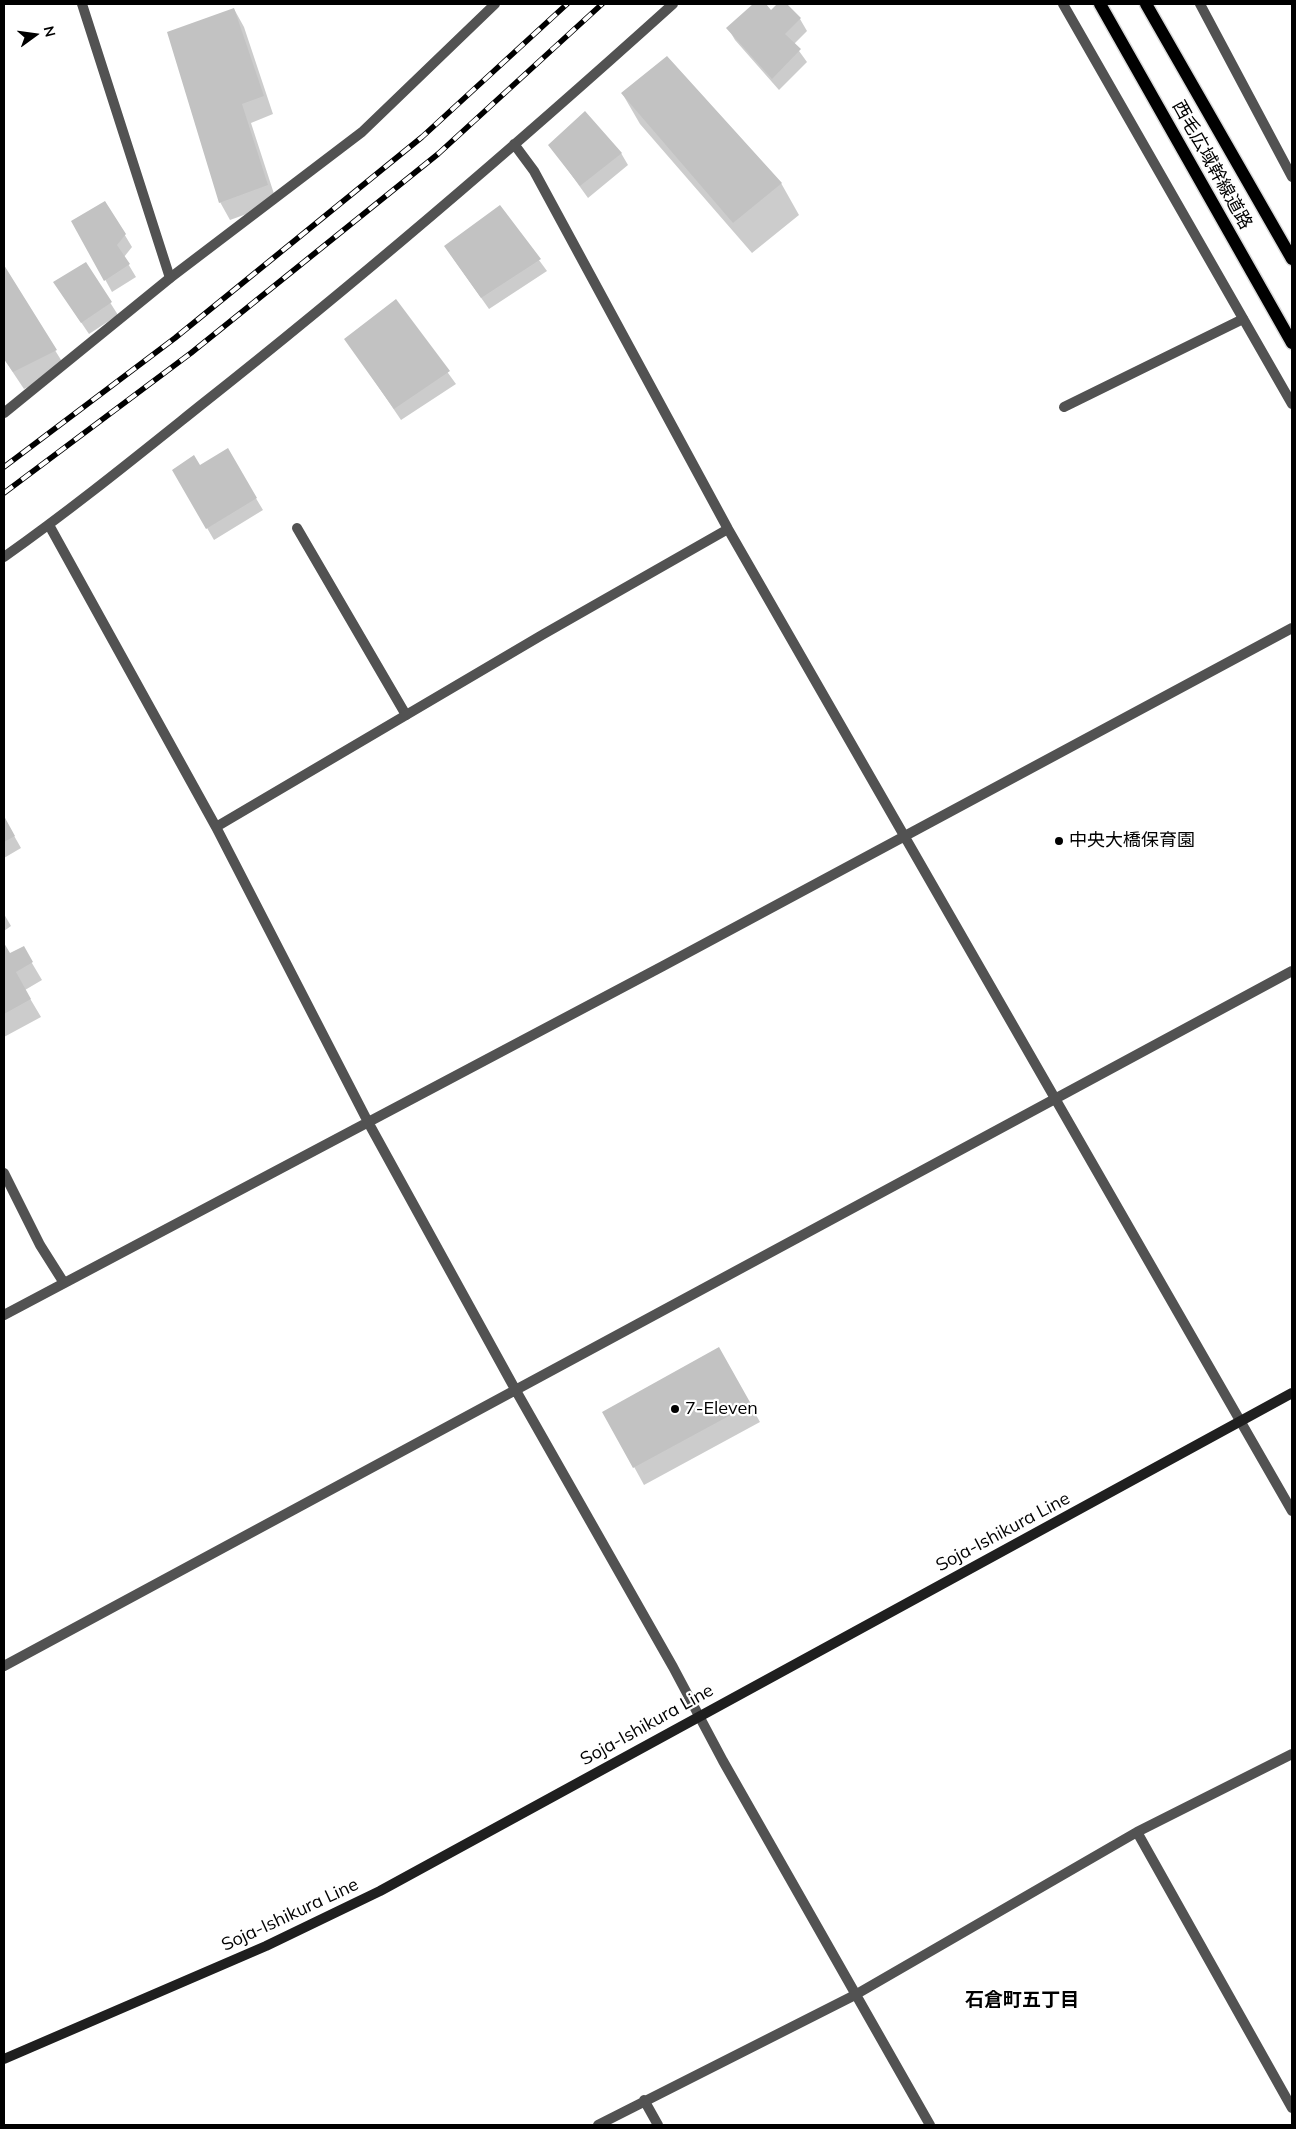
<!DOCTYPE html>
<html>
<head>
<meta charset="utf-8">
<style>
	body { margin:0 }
	#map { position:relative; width:1296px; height:2129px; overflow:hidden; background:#fff; font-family:Mulish,sans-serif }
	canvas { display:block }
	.frame { position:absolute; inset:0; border:5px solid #000; pointer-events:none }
	.north { position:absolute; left:10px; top:10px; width:50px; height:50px; -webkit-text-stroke:4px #fff; paint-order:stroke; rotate:76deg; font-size:14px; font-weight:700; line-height:20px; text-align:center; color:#000 }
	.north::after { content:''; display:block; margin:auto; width:18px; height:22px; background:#000; clip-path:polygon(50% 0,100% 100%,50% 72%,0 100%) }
</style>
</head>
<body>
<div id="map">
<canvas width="1296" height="2129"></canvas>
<div class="frame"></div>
<div class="north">N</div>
</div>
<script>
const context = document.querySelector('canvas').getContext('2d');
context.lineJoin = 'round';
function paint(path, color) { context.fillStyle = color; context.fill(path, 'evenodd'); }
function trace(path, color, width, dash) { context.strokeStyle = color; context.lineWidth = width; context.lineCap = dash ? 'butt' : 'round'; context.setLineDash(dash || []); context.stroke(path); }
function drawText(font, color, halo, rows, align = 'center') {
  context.font = font + ' Mulish,"Noto Sans JP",sans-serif'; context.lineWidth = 4.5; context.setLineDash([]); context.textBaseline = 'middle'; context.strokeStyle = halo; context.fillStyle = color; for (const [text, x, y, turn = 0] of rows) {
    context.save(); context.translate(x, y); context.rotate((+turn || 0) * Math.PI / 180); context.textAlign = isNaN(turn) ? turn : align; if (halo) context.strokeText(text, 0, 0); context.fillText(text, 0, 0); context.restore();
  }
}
paint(new Path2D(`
	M 755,4 L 765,4 L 771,12 L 779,4 L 785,4 L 800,19 L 807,31 L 794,44 L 807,62 L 779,90 L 735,40 L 728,28 Z
	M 234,9 L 244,27 L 273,114 L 251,123 L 277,203 L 230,220 L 220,202 Z
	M 622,93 L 781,183 L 799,215 L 752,253 L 640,124 Z
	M 550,145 L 621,153 L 628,165 L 588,198 Z
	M 105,202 L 132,247 L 124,257 L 136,277 L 112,292 L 73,221 Z
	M 500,207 L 547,271 L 489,309 L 453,258 Z
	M 85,263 L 118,315 L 89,334 L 62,294 Z
	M 4,268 L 66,368 L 24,389 L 4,359 Z
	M 396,301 L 456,384 L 401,420 L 346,339 Z
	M 227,450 L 263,510 L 214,540 L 174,471 L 200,467 Z
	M 4,818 L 21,848 L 4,858 Z
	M 4,914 L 11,926 L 4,931 Z
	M 4,945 L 10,955 L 23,948 L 42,980 L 25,990 L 41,1017 L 4,1037 Z
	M 719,1349 L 760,1422 L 644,1485 L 604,1412 Z`), '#0003');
paint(new Path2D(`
	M 753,4 L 766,4 L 771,10 L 777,4 L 787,4 L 801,18 L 785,34 L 801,49 L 772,79 L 726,28 Z
	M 234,8 L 264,96 L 242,104 L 268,185 L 219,203 L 167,32 Z
	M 667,56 L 782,183 L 733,223 L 621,93 Z
	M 585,111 L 622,153 L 580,186 L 548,145 Z
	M 105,201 L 126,234 L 117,245 L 130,264 L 104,281 L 71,221 Z
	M 500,205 L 541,259 L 481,298 L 444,246 Z
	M 86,262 L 112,302 L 81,323 L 53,282 Z
	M 4,265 L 57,350 L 13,372 L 4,359 Z
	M 396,299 L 450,371 L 394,409 L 344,339 Z
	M 228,448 L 257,498 L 206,529 L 172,470 L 194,455 L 200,465 Z
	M 4,816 L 15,836 L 4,842 Z
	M 4,943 L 10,953 L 24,946 L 33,962 L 16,972 L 31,999 L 4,1014 Z
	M 719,1347 L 751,1404 L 633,1468 L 602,1412 Z`), '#c2c2c2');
const primary = new Path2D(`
	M 1100,4 L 1292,343
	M 1146,4 L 1292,259`);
trace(primary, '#dbdbdb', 15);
trace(new Path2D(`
	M 1064,407 L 1243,319
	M 297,528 L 406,715`), '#525252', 10);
trace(new Path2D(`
	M 1063,4 L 1292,404
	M 1200,4 L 1292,177
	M 514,144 L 534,171 L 728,529 L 1292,1511
	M 4,413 L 170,278 L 362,132 L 495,4
	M 49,525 L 216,827 L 368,1122 L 515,1389 L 673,1667 L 723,1761 L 930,2125
	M 4,557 C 72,509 136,457 201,405 C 363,277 520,142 673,4
	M 216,827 L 542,635 L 728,529
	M 4,1173 L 40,1245 L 64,1283
	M 4,1315 L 663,966 L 1292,628
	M 4,1666 L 1292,971
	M 1137,1832 L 1292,2108
	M 644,2100 L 658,2125
	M 598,2125 L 855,1995 L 1137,1832 L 1292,1754`), '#525252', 10);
trace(new Path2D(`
	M 82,4 L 170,278`), '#525252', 10);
trace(new Path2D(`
	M 4,2059 L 266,1946 L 380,1891 L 1292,1393`), '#1f1f1f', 10);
trace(primary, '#000', 12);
const rail = new Path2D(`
	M 4,467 L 175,338 L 422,137 L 567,4
	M 4,493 L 191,353 L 438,154 L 602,4`);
trace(rail, '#000', 5.5);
trace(rail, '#fff', 4, [11]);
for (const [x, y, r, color] of [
	[1059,841,5,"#000"],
	[675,1409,5,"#000"]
]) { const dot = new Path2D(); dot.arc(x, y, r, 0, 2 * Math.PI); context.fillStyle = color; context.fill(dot); trace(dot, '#fff', 2); }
drawText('18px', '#000', '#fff', [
	["西毛広域幹線道路",1212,165,61],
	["Soja-Ishikura Line",1003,1532,-28],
	["Soja-Ishikura Line",647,1725,-29],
	["Soja-Ishikura Line",290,1915,-25]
]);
drawText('18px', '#000', '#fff', [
	["中央大橋保育園",1069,841],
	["7-Eleven",685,1409]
], 'left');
drawText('bold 19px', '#000', '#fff', [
	["石倉町五丁目",1022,2000]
]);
</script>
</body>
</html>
